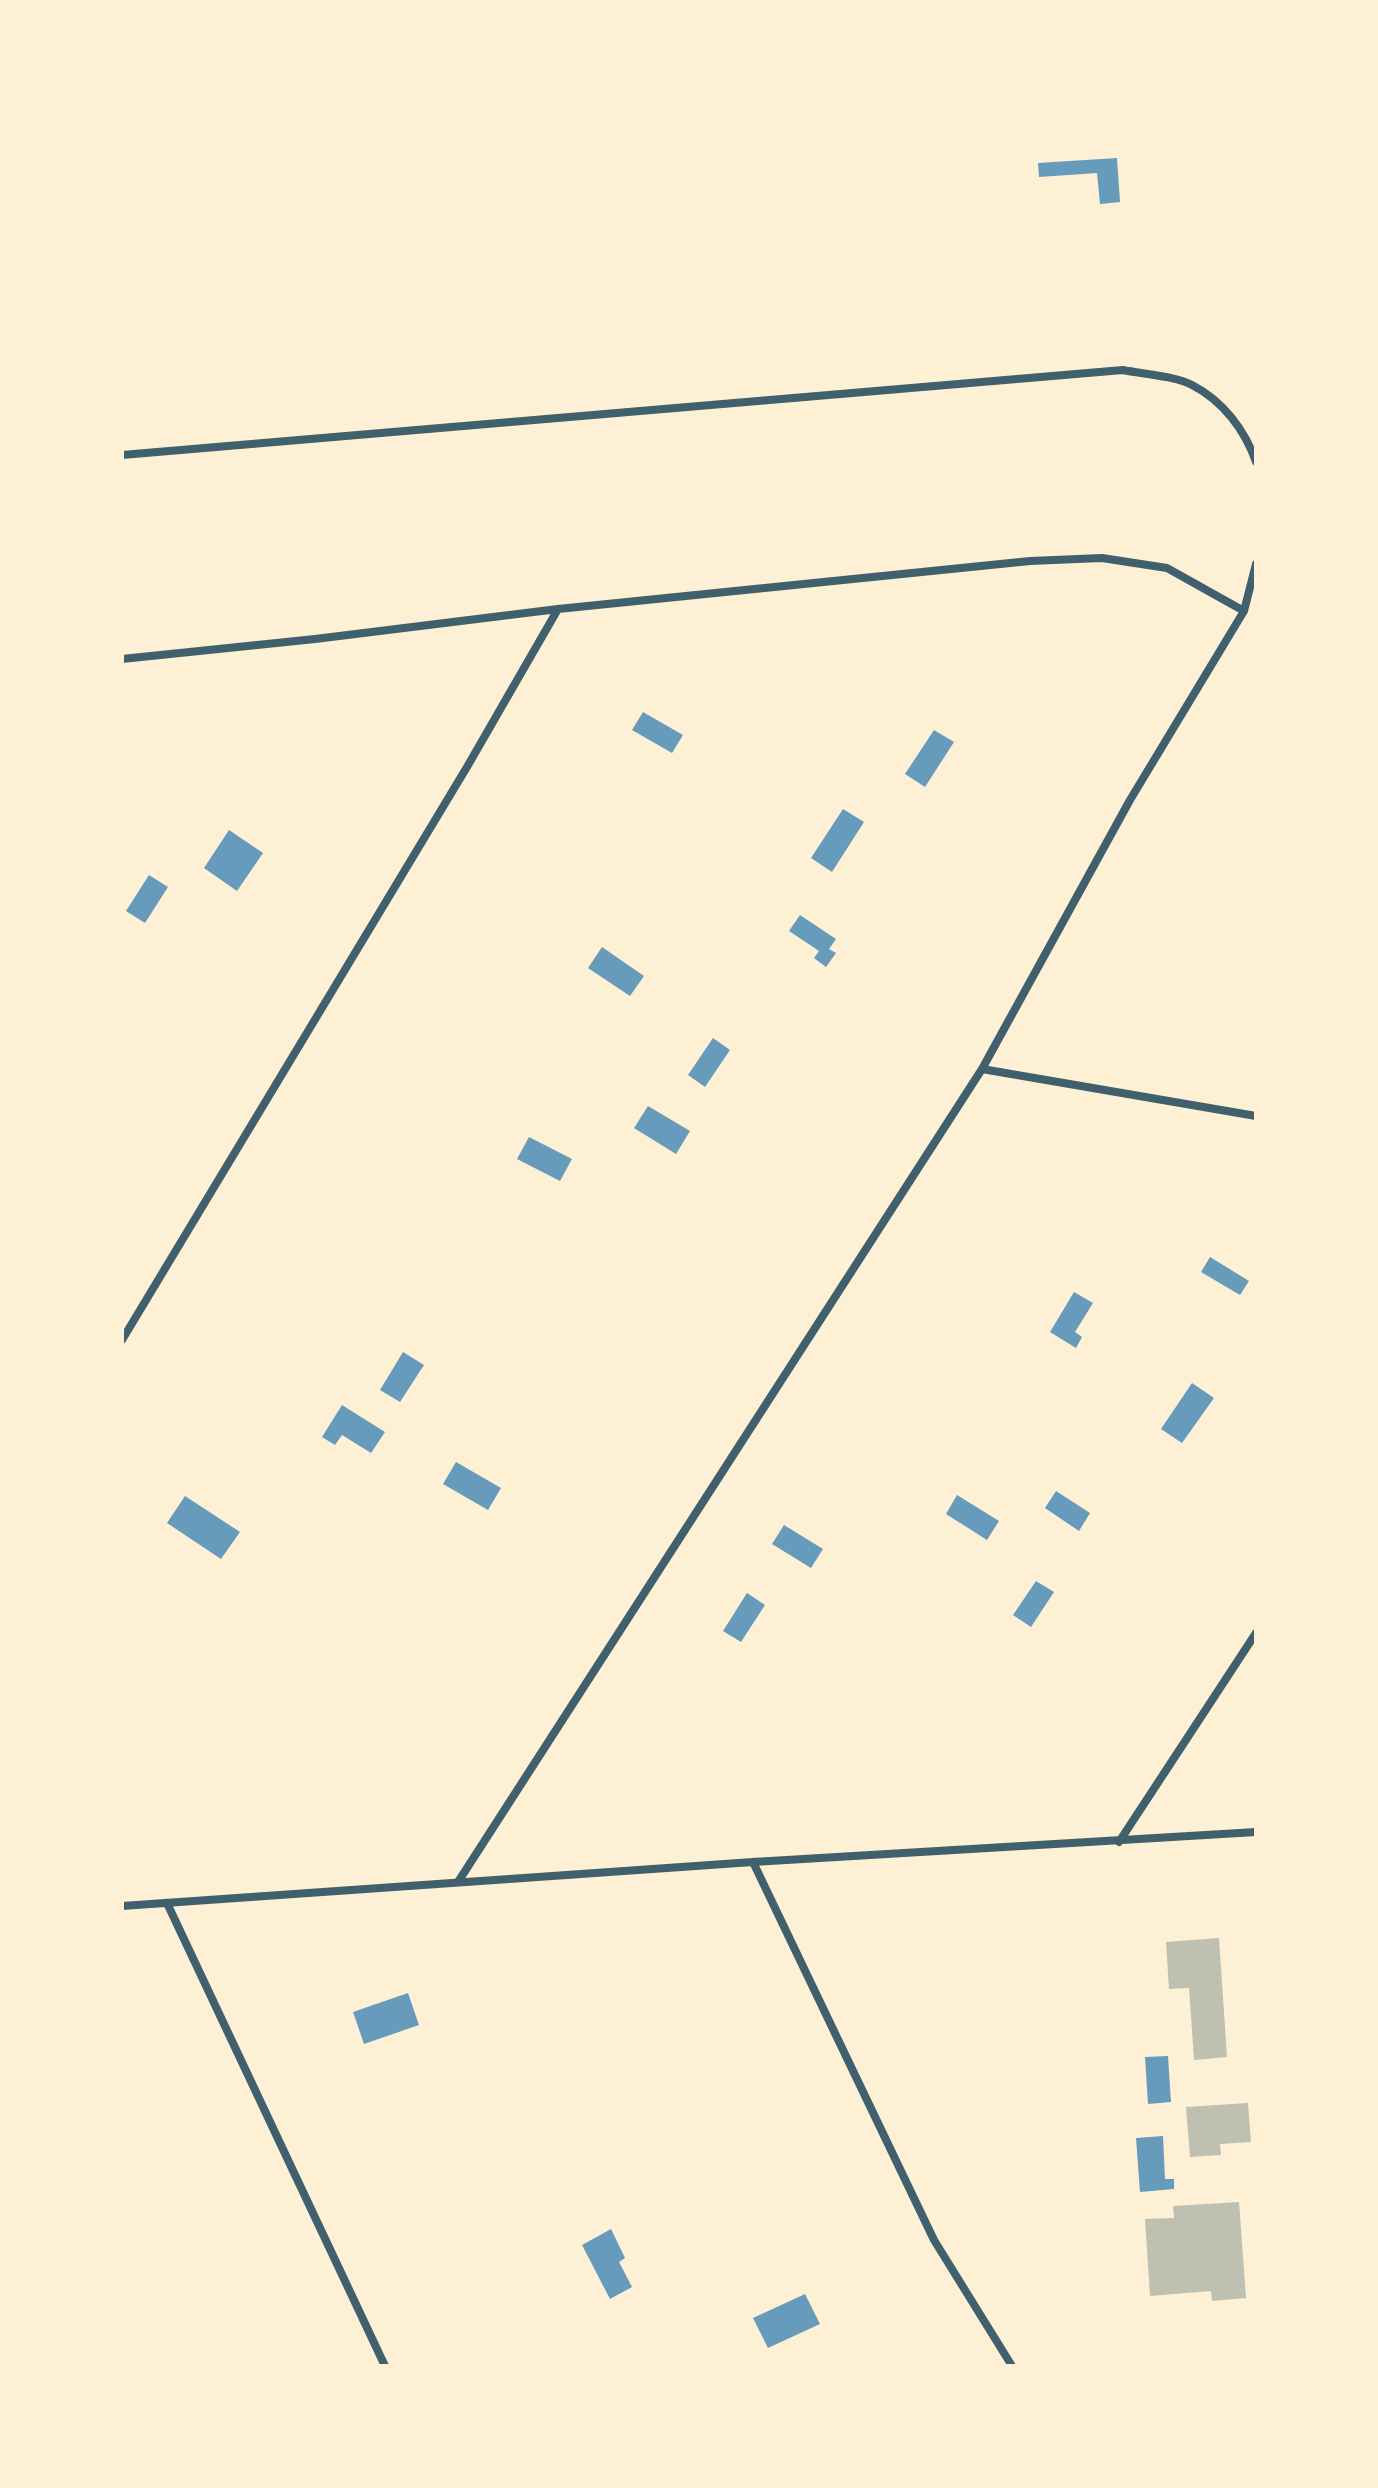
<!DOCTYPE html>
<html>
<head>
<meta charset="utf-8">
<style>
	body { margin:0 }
	#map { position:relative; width:1378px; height:2488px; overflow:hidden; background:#fdf0d5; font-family:Jost,sans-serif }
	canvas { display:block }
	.frame { position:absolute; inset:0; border:124px solid #fdf0d5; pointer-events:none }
</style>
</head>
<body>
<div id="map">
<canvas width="1378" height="2488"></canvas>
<div class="frame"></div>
</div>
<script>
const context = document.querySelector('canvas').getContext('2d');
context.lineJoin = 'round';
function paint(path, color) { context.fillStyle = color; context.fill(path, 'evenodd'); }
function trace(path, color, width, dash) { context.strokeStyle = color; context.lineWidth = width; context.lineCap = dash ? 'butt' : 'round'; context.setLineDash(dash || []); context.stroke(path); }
paint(new Path2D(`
	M 1117,158 L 1120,202 L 1100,204 L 1097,173 L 1039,177 L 1038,163 Z
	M 643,712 L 683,735 L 672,753 L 632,730 Z
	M 934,730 L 954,742 L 925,787 L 905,774 Z
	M 843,809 L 864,822 L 832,872 L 811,858 Z
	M 229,830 L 263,853 L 237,891 L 204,868 Z
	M 149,875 L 168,887 L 145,923 L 126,911 Z
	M 800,915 L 836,939 L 829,949 L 836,953 L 826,967 L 814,958 L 819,951 L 789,931 Z
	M 602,947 L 644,976 L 630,996 L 588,968 Z
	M 713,1038 L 730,1050 L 705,1087 L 688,1075 Z
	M 648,1106 L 690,1131 L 676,1154 L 634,1128 Z
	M 529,1137 L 572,1159 L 560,1181 L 517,1159 Z
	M 1210,1257 L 1249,1281 L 1240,1295 L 1201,1272 Z
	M 1074,1292 L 1093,1303 L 1075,1332 L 1082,1337 L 1076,1348 L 1050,1332 Z
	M 403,1352 L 424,1365 L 400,1402 L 380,1390 Z
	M 1192,1383 L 1214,1398 L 1182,1443 L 1161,1429 Z
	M 342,1405 L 385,1432 L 371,1453 L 342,1435 L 335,1445 L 322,1437 Z
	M 456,1462 L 501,1488 L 488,1510 L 443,1484 Z
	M 1056,1491 L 1090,1513 L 1079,1531 L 1045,1508 Z
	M 957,1495 L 999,1521 L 987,1540 L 946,1514 Z
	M 185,1496 L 240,1532 L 221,1559 L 167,1523 Z
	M 784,1525 L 823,1549 L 811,1568 L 772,1544 Z
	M 1036,1581 L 1054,1592 L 1031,1627 L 1013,1615 Z
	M 747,1593 L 765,1605 L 741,1642 L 723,1631 Z
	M 408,1993 L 419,2025 L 364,2044 L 353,2012 Z
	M 1168,2056 L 1171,2102 L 1148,2104 L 1145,2057 Z
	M 1163,2136 L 1165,2179 L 1174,2179 L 1174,2189 L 1140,2192 L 1136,2138 Z
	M 611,2229 L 625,2258 L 619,2262 L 632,2287 L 610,2299 L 582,2245 Z
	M 805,2294 L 820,2324 L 768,2348 L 753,2318 Z`), '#669bbc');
paint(new Path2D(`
	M 1219,1938 L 1227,2057 L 1194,2060 L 1189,1988 L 1169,1989 L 1166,1942 Z
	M 1248,2103 L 1251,2142 L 1220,2144 L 1221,2155 L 1190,2157 L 1186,2107 Z
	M 1239,2202 L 1246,2298 L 1212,2301 L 1211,2291 L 1150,2296 L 1145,2219 L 1174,2218 L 1173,2206 Z`), '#bec0b2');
trace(new Path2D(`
	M 122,455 L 1123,370 C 1143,374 1175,376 1192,385 C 1223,401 1245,430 1256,462
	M 122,659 L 315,639 L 558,609 L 1030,561 L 1102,558 L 1167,568 L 1244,611
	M 982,1069 L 1256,1116
	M 122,1340 L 467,767 L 558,609
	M 1119,1842 L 1256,1633
	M 753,1862 L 934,2240 L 1012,2366
	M 458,1882 L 982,1069 L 1130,800 L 1244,611 L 1256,564
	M 167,1903 L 385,2366
	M 122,1906 L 753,1862 L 1256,1832`), '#3f606c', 8);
</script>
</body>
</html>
